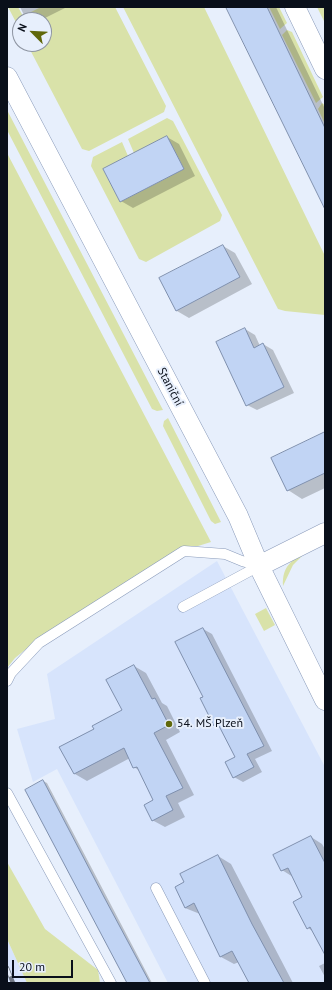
<!DOCTYPE html>
<html>
<head>
<meta charset="utf-8">
<style>
	body { margin:0 }
	#map { position:relative; width:332px; height:990px; overflow:hidden; background:#e7effc; font-family:"PT Sans",sans-serif }
	canvas { display:block }
	.frame { position:absolute; inset:0; border:8px solid #090f1a; pointer-events:none }
	.north { position:absolute; left:12px; top:12px; width:40px; height:40px; box-sizing:border-box; background:#e7effc; border:1px solid #8e95a2; border-radius:50%; rotate:294deg; font-size:11px; font-weight:700; line-height:16px; text-align:center; color:#090f1a }
	.north::after { content:''; display:block; margin:auto; width:14px; height:18px; background:#60680b; clip-path:polygon(50% 0,100% 100%,50% 72%,0 100%) }
	.scale { position:absolute; left:12px; top:960px; width:61px; height:18px; box-sizing:border-box; border:2px solid #090f1a; border-top:0; padding-left:5px; font-size:12px; line-height:14px; white-space:nowrap; color:#090f1a; -webkit-text-stroke:3px #e7effc; paint-order:stroke }
</style>
</head>
<body>
<div id="map">
<canvas width="332" height="990"></canvas>
<div class="frame"></div>
<div class="north">N</div>
<div class="scale">20 m</div>
</div>
<script>
const context = document.querySelector('canvas').getContext('2d');
context.lineJoin = 'round';
function paint(path, color) { context.fillStyle = color; context.fill(path, 'evenodd'); }
function trace(path, color, width, dash) { context.strokeStyle = color; context.lineWidth = width; context.lineCap = dash ? 'butt' : 'round'; context.setLineDash(dash || []); context.stroke(path); }
function drawText(font, color, halo, rows, align = 'center') {
  context.font = font + ' "PT Sans",sans-serif'; context.lineWidth = 4; context.setLineDash([]); context.textBaseline = 'middle'; context.strokeStyle = halo; context.fillStyle = color; for (const [text, x, y, turn = 0] of rows) {
    context.save(); context.translate(x, y); context.rotate((+turn || 0) * Math.PI / 180); context.textAlign = isNaN(turn) ? turn : align; if (halo) context.strokeText(text, 0, 0); context.fillText(text, 0, 0); context.restore();
  }
}
paint(new Path2D(`
	M 217,561 L 325,767 L 325,983 L 168,983 L 57,769 L 33,782 L 17,729 L 55,719 L 47,674 Z
	M 7,939 L 27,983 L 7,983 Z`), '#d7e4fc');
paint(new Path2D(`
	M 8,7 L 18,7 L 23,16 L 41,7 L 115,7 L 166,106 L 164,112 L 89,151 L 82,149 L 27,44 L 44,44 L 44,20 L 20,20 L 20,30 Z
	M 123,7 L 204,7 L 325,256 L 325,315 L 285,311 L 278,309 Z
	M 269,7 L 279,7 L 287,23 L 280,29 Z
	M 317,7 L 325,7 L 325,23 Z
	M 287,30 L 292,32 L 323,97 L 316,103 L 282,35 Z
	M 322,103 L 325,105 L 325,124 L 318,109 Z
	M 7,110 L 163,410 L 157,411 L 152,409 L 7,130 Z
	M 167,118 L 173,121 L 222,215 L 220,221 L 146,262 L 139,259 L 91,166 L 93,157 L 122,142 L 128,156 L 103,169 L 120,202 L 184,169 L 167,136 L 134,153 L 128,139 Z
	M 7,153 L 211,542 L 198,546 L 187,546 L 41,637 L 15,658 L 7,668 Z
	M 168,418 L 221,522 L 215,524 L 211,521 L 163,426 L 164,421 Z
	M 307,551 L 293,565 L 283,586 C 282,566 292,560 307,551 Z
	M 266,608 L 275,625 L 264,631 L 255,614 Z
	M 7,862 L 45,929 L 98,970 L 100,983 L 27,983 L 7,939 Z`), '#d9e2a9');
paint(new Path2D(`
	M 20,7 L 67,7 L 41,20 L 32,20 L 24,15 Z
	M 228,7 L 276,7 L 325,109 L 325,207 Z
	M 167,137 L 179,144 L 195,176 L 133,208 L 121,201 Z
	M 223,246 L 235,253 L 252,284 L 189,318 L 177,311 L 160,279 Z
	M 245,329 L 255,335 L 260,346 L 263,344 L 273,350 L 294,393 L 257,410 L 247,405 Z
	M 325,433 L 325,488 L 302,499 L 288,490 Z
	M 203,629 L 212,634 L 272,751 L 255,759 L 262,772 L 243,782 L 234,777 L 236,758 L 221,729 L 215,725 L 204,697 Z
	M 134,666 L 146,673 L 162,703 L 167,706 L 180,732 L 166,740 L 194,795 L 178,803 L 185,817 L 165,827 L 152,820 L 155,800 L 140,771 L 134,767 L 130,758 L 87,781 L 75,774 L 61,747 L 95,729 L 123,711 Z
	M 43,781 L 47,783 L 152,983 L 128,983 Z
	M 311,837 L 322,844 L 325,849 L 325,953 L 314,932 L 308,928 L 304,898 L 293,877 L 282,870 Z
	M 218,856 L 231,864 L 293,983 L 250,983 L 239,962 L 234,964 L 221,957 L 200,914 L 185,908 L 186,883 Z
	M 325,963 L 325,977 L 319,966 Z`), '#0003');
const building = new Path2D(`
	M 226,7 L 267,7 L 325,128 L 325,209 Z
	M 167,136 L 184,169 L 120,202 L 103,169 Z
	M 223,245 L 240,277 L 176,311 L 159,278 Z
	M 245,328 L 254,348 L 263,343 L 284,387 L 246,406 L 216,342 Z
	M 325,432 L 325,473 L 287,491 L 271,458 Z
	M 203,628 L 264,746 L 247,754 L 254,767 L 233,778 L 225,762 L 235,757 L 218,724 L 214,726 L 200,698 L 203,697 L 175,642 Z
	M 134,665 L 152,699 L 155,698 L 169,725 L 154,733 L 183,788 L 166,796 L 173,810 L 152,821 L 144,805 L 153,800 L 137,767 L 133,768 L 124,748 L 74,774 L 59,747 L 94,729 L 92,726 L 122,710 L 106,680 Z
	M 43,780 L 104,897 L 150,983 L 127,983 L 25,790 Z
	M 311,836 L 325,863 L 325,955 L 310,927 L 307,929 L 293,902 L 302,897 L 288,868 L 281,871 L 273,855 Z
	M 218,855 L 252,924 L 284,983 L 249,983 L 232,951 L 220,957 L 194,903 L 185,908 L 175,887 L 184,882 L 180,874 Z`);
paint(building, '#c1d4f4');
trace(building, '#7f90ae', 1);
const lane = new Path2D(`
	M 183,607 L 259,566
	M 7,681 L 11,673 L 39,643 L 184,551 L 225,554 L 242,561 L 259,566
	M 7,793 L 111,983
	M 156,888 L 205,983`);
const street = new Path2D(`
	M 295,7 L 325,69
	M 7,77 L 238,516 L 259,566 L 325,700
	M 259,566 L 325,533`);
trace(lane, '#8a9bba', 11);
trace(street, '#8a9bba', 21);
trace(lane, '#fff', 10);
trace(street, '#fff', 20);
const rail = new Path2D(`
	M 7,968 L 13,983`);
trace(rail, '#6f7682', 4.5);
trace(rail, '#e7effc', 3, [9]);
for (const [x, y, r, color] of [
	[169,724,4,"#60680b"]
]) { const dot = new Path2D(); dot.arc(x, y, r, 0, 2 * Math.PI); context.fillStyle = color; context.fill(dot); trace(dot, '#e7effc', 1.5); }
drawText('12px', '#090f1a', '#e7effc', [
	["Staniční",170,387,62]
]);
drawText('12px', '#090f1a', '#e7effc', [
	["54. MŠ Plzeň",177,724]
], 'left');
</script>
</body>
</html>
